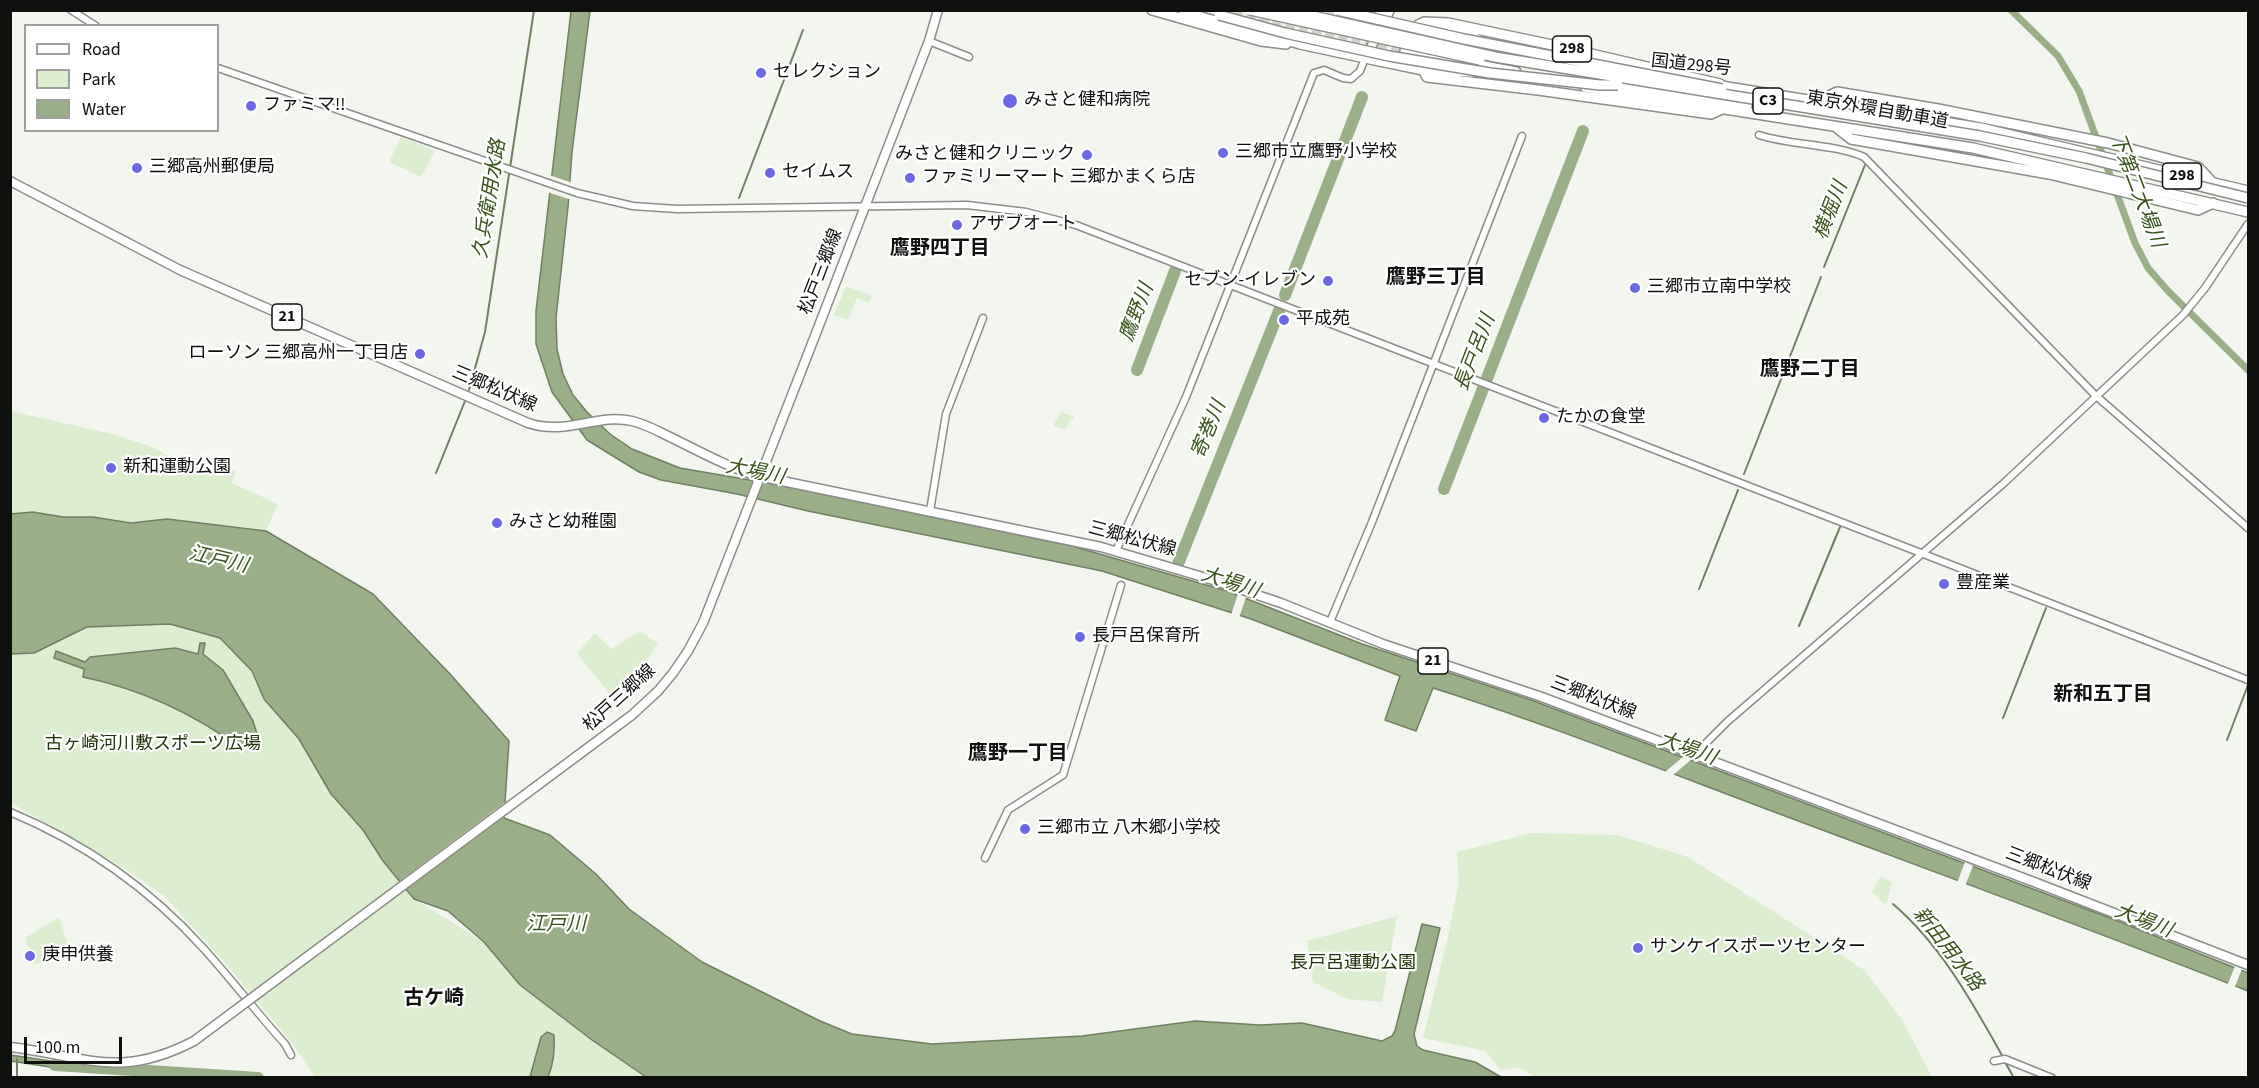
<!DOCTYPE html>
<html>
<head>
<meta charset="utf-8">
<style>
	body { margin:0 }
	#map { position:relative; width:2259px; height:1088px; overflow:hidden; background:#f2f6ef; font-family:"Source Sans 3",sans-serif }
	canvas { display:block }
	.frame { position:absolute; inset:0; border:12px solid #0e100d; pointer-events:none }
	.legend { position:absolute; left:24px; top:24px; width:195px; height:108px; box-sizing:border-box; background:#fff; border:2px solid #9f9f9e; margin:0; padding:8px 10px; list-style:none; font-size:18px; color:#0e100d }
	.legend li { display:flex; align-items:center; gap:12px; height:30px }
	.legend b { width:30px; border:2px solid #9f9f9e }
	.scale { position:absolute; left:24px; top:1037px; width:98px; height:27px; box-sizing:border-box; border:3px solid #0e100d; border-top:0; padding-left:8px; font-size:18px; line-height:21px; white-space:nowrap; color:#0e100d; -webkit-text-stroke:4px #fff; paint-order:stroke }
</style>
</head>
<body>
<div id="map">
<canvas width="2259" height="1088"></canvas>
<div class="frame"></div>
<ul class="legend">
<li><b style="height:8px;background:#fff"></b>Road</li>
<li><b style="height:16px;background:#ddedd0"></b>Park</li>
<li><b style="height:16px;background:#9aae87"></b>Water</li>
</ul>
<div class="scale">100 m</div>
</div>
<script>
const context = document.querySelector('canvas').getContext('2d');
context.lineJoin = 'round';
function paint(path, color) { context.fillStyle = color; context.fill(path, 'evenodd'); }
function trace(path, color, width, dash) { context.strokeStyle = color; context.lineWidth = width; context.lineCap = dash ? 'butt' : 'round'; context.setLineDash(dash || []); context.stroke(path); }
function drawText(font, color, halo, rows, align = 'center') {
  context.font = font + ' "Source Sans 3","Noto Sans JP",sans-serif'; context.lineWidth = 4.5; context.setLineDash([]); context.textBaseline = 'middle'; context.strokeStyle = halo; context.fillStyle = color; for (const [text, x, y, turn = 0] of rows) {
    context.save(); context.translate(x, y); context.rotate((+turn || 0) * Math.PI / 180); context.textAlign = isNaN(turn) ? turn : align; if (halo) context.strokeText(text, 0, 0); context.fillText(text, 0, 0); context.restore();
  }
}
paint(new Path2D(`
	M 401,137 L 435,151 L 421,177 L 389,162 Z
	M 846,286 L 872,296 L 869,303 L 857,298 L 848,320 L 834,315 Z
	M 10,411 L 112,434 L 152,447 L 182,463 L 236,471 L 232,483 L 278,504 L 266,531 L 167,519 L 131,523 L 93,517 L 63,517 L 33,512 L 11,514 Z
	M 1061,412 L 1074,417 L 1074,420 L 1070,419 L 1066,429 L 1053,426 Z
	M 170,624 L 220,638 L 252,671 L 264,699 L 299,739 L 331,794 L 363,830 L 383,861 L 414,899 L 484,942 L 520,985 L 592,1040 L 646,1077 L 315,1077 L 292,1043 L 226,964 L 164,896 L 127,870 L 11,803 L 10,654 L 34,653 L 86,627 Z
	M 640,631 L 658,643 L 619,706 L 577,653 L 595,633 L 612,649 Z
	M 1531,833 L 1618,835 L 1688,857 L 1863,969 L 1901,1018 L 1932,1077 L 1535,1077 L 1519,1067 L 1501,1070 L 1485,1051 L 1423,1038 L 1450,928 L 1459,880 L 1457,852 Z
	M 1880,877 L 1892,882 L 1886,906 L 1872,892 Z
	M 1397,916 L 1382,1002 L 1347,999 L 1313,982 L 1307,941 Z
	M 59,917 L 70,951 L 34,965 L 25,938 Z`), '#ddedd0');
const water = new Path2D(`
	M 571,11 L 590,11 L 572,152 L 568,207 L 556,318 L 557,349 L 563,374 L 573,395 L 587,412 L 610,434 L 632,449 L 680,468 L 779,485 L 1072,546 L 1227,591 L 1362,644 L 1531,700 L 2110,918 L 2248,973 L 2248,991 C 2090,929 1929,870 1769,810 C 1657,768 1547,724 1433,688 L 1416,731 L 1385,720 L 1400,676 L 1251,619 L 1102,571 L 808,511 L 737,494 L 661,480 L 639,472 L 587,440 L 552,392 L 536,344 L 536,311 Z
	M 33,512 L 63,517 L 93,517 L 131,523 L 167,519 L 266,531 L 373,594 L 450,674 L 509,741 L 504,818 L 550,835 L 596,874 L 629,909 L 702,962 L 820,1021 L 852,1034 L 932,1044 L 1082,1036 L 1195,1021 L 1260,1025 L 1302,1023 L 1382,1041 L 1392,1036 L 1395,1031 L 1422,924 L 1440,928 L 1414,1034 L 1417,1046 L 1423,1050 L 1475,1062 L 1501,1077 L 646,1077 L 592,1040 L 520,985 L 484,942 L 448,911 L 414,899 L 383,861 L 363,830 L 331,794 L 299,739 L 264,699 L 252,671 L 220,638 L 170,624 L 87,627 L 34,653 L 11,654 L 10,514 Z
	M 200,643 L 205,643 L 203,654 L 223,670 L 253,721 L 257,734 L 239,747 C 191,712 140,689 83,677 L 84,669 L 54,658 L 56,651 L 85,662 L 90,657 L 175,648 L 198,654 Z
	M 547,1032 L 554,1035 C 555,1050 554,1063 548,1077 L 530,1077 L 541,1037 Z
	M 11,1055 L 70,1064 L 69,1070 L 11,1061 Z`);
paint(water, '#9aae87');
trace(water, '#707f62', 1.5);
paint(new Path2D(`
	M 549,175 L 573,183 L 572,200 L 547,192 Z
	M 1238,594 L 1246,597 L 1239,618 L 1231,615 Z
	M 1684,756 L 1692,759 L 1673,775 L 1665,772 Z
	M 508,800 L 507,813 L 403,891 L 397,883 Z
	M 1965,862 L 1973,866 L 1965,886 L 1957,883 Z
	M 2235,966 L 2242,969 L 2234,989 L 2227,986 Z`), '#f2f6ef');
trace(new Path2D(`
	M 739,198 L 803,30
	M 1824,267 L 1865,165
	M 469,390 L 485,332 L 534,10
	M 436,473 L 465,401
	M 1744,474 L 1821,277
	M 1699,589 L 1738,490
	M 1799,626 L 1840,527
	M 2003,718 L 2046,608
	M 2227,740 L 2248,685
	M 1893,904 C 1941,945 1972,1002 2003,1057
	M 17,1059 L 17,1078
	M 2005,1062 L 2014,1078`), '#707f62', 2);
trace(new Path2D(`
	M 2011,10 L 2058,56 L 2079,91 L 2135,243 L 2148,268 L 2168,291 L 2248,370`), '#9aae87', 7);
trace(new Path2D(`
	M 1285,295 L 1362,97
	M 1137,370 L 1175,271
	M 1444,489 L 1583,131
	M 1178,564 L 1279,311
	M 55,1065 L 258,1078`), '#9aae87', 12);
trace(new Path2D(`
	M 1220,10 L 1405,51
	M 1313,10 L 1411,33`), '#d0d4cd', 9, [9, 4.5]);
const minor = new Path2D(`
	M 71,10 L 96,26
	M 929,41 L 969,57
	M 218,68 L 577,193 L 633,206 L 677,209 L 967,205 L 1026,212 L 1076,225 L 2248,680
	M 1759,135 C 1793,146 1831,143 1864,157 L 2095,395 L 2248,528
	M 930,511 L 946,414 L 983,318
	M 1116,551 L 1186,397 L 1314,73 L 1324,70 L 1343,78 L 1351,79 L 1360,71 L 1365,58
	M 1330,622 L 1372,522 L 1522,136
	M 1694,755 L 1728,721 L 2004,483 L 2183,315 L 2205,288 L 2248,224
	M 10,812 C 85,843 150,889 204,949 C 232,980 257,1013 285,1044 L 291,1055
	M 985,858 L 1008,810 L 1063,775 L 1121,585
	M 1994,1061 L 2005,1059 L 2052,1078`);
const major = new Path2D(`
	M 1372,35 L 1381,10
	M 1367,55 L 1390,10
	M 10,181 L 180,270 L 528,423 C 567,436 597,413 632,421 C 645,424 658,431 670,437 C 699,451 727,467 758,476 L 1101,547 L 1213,580 L 1281,603 L 1383,644 L 1539,696 L 2034,882 L 2248,965
	M 813,341 L 929,41 L 938,10`);
const highway = new Path2D(`
	M 1152,10 L 1261,41 L 1286,44
	M 1183,10 L 1201,17 L 1300,44 L 1365,58 L 1423,70 L 1472,72
	M 1418,25 L 1424,22 L 1448,23 L 1557,46 L 1720,84
	M 1426,26 L 1465,33 L 1479,40
	M 1411,33 L 1532,59
	M 1405,51 L 1516,72
	M 1423,70 L 1427,77 L 1538,90 L 1711,114 L 1722,109
	M 1618,85 L 1747,106
	M 1715,85 L 1981,128 L 2248,191
	M 1585,87 L 1973,148 L 2248,212
	M 1816,102 L 1837,92 L 1938,109 L 2108,143 L 2198,167 L 2212,182
	M 1836,127 L 1851,139 L 2049,174 L 2198,210 L 2213,203`);
trace(minor, '#8b8e88', 9);
trace(major, '#8b8e88', 11);
trace(highway, '#8b8e88', 12);
trace(minor, '#fff', 6);
trace(major, '#fff', 8);
trace(highway, '#fff', 9);
const majorBridge = new Path2D(`
	M 10,1047 C 86,1056 119,1080 194,1041 L 632,715 L 658,691 L 673,673 L 688,651 L 703,623 L 813,341`);
const highwayBridge = new Path2D(`
	M 1250,10 L 1480,60
	M 1286,10 L 1495,57 L 1980,136 L 2086,158 L 2248,198
	M 1337,10 L 1464,39 L 1722,89
	M 1219,15 L 1285,33 L 1389,56 L 1490,73 L 1600,85 L 1618,85`);
trace(majorBridge, '#8b8e88', 11, []);
trace(highwayBridge, '#8b8e88', 12, []);
trace(majorBridge, '#fff', 8);
trace(highwayBridge, '#fff', 9);
for (const [x, y, r, color] of [
	[761,73,6,"#6c68e2"],
	[1010,101,8,"#6c68e2"],
	[251,106,6,"#6c68e2"],
	[1223,153,6,"#6c68e2"],
	[1087,155,6,"#6c68e2"],
	[137,168,6,"#6c68e2"],
	[770,173,6,"#6c68e2"],
	[910,178,6,"#6c68e2"],
	[957,225,6,"#6c68e2"],
	[1328,281,6,"#6c68e2"],
	[1635,288,6,"#6c68e2"],
	[1284,320,6,"#6c68e2"],
	[420,354,6,"#6c68e2"],
	[1544,418,6,"#6c68e2"],
	[111,468,6,"#6c68e2"],
	[497,523,6,"#6c68e2"],
	[1944,584,6,"#6c68e2"],
	[1080,637,6,"#6c68e2"],
	[1025,829,6,"#6c68e2"],
	[1638,948,6,"#6c68e2"],
	[30,956,6,"#6c68e2"]
]) { const dot = new Path2D(); dot.arc(x, y, r, 0, 2 * Math.PI); context.fillStyle = color; context.fill(dot); trace(dot, '#fff', 2); }
for (const [x, y, w] of [
	[1572,49,39],
	[1768,101,30],
	[2182,176,39],
	[287,317,30],
	[1433,661,30]
]) { const box = new Path2D(); box.roundRect(x - w / 2, y - 13, w, 26, 4.5); context.fillStyle = '#fff'; context.fill(box); trace(box, '#0e100d', 1.5); }
drawText('bold 16px', '#0e100d', null, [
	["298",1572,49],
	["C3",1768,101],
	["298",2182,176],
	["21",287,317],
	["21",1433,661]
]);
drawText('18px', '#0e100d', '#fff', [
	["国道298号",1691,66,6],
	["東京外環自動車道",1877,111,10],
	["松戸三郷線",822,272,-69],
	["三郷松伏線",494,390,23],
	["三郷松伏線",1132,540,15],
	["松戸三郷線",620,699,-42],
	["三郷松伏線",1593,699,21],
	["三郷松伏線",2048,870,21]
]);
drawText('18px', '#0e100d', '#fff', [
	["セレクション",773,73],
	["みさと健和病院",1024,101],
	["ファミマ!!",263,106],
	["三郷市立鷹野小学校",1235,153],
	["みさと健和クリニック",1075,155,"right"],
	["三郷高州郵便局",149,168],
	["セイムス",782,173],
	["ファミリーマート 三郷かまくら店",922,178],
	["アザブオート",969,225],
	["セブン-イレブン",1316,281,"right"],
	["三郷市立南中学校",1647,288],
	["平成苑",1296,320],
	["ローソン 三郷高州一丁目店",408,354,"right"],
	["たかの食堂",1556,418],
	["新和運動公園",123,468],
	["みさと幼稚園",509,523],
	["豊産業",1956,584],
	["長戸呂保育所",1092,637],
	["三郷市立 八木郷小学校",1037,829],
	["サンケイスポーツセンター",1650,948],
	["庚申供養",42,956]
], 'left');
drawText('18px', '#213508', '#fff', [
	["古ヶ崎河川敷スポーツ広場",153,745],
	["長戸呂運動公園",1353,964]
]);
drawText('italic 20px', '#385319', '#fff', [
	["下第二大場川",2136,191,69],
	["久兵衛用水路",491,199,-81],
	["横堀川",1832,211,-69],
	["鷹野川",1138,313,-69],
	["長戸呂川",1476,353,-69],
	["寄巻川",1210,430,-68],
	["大場川",755,473,11],
	["江戸川",218,561,13],
	["大場川",1230,584,18],
	["大場川",1687,750,20],
	["大場川",2143,922,21],
	["江戸川",556,926],
	["新田用水路",1947,950,52]
]);
drawText('bold 20px', '#0e100d', '#fff', [
	["鷹野四丁目",940,250],
	["鷹野三丁目",1436,279],
	["鷹野二丁目",1810,371],
	["新和五丁目",2103,696],
	["鷹野一丁目",1018,755],
	["古ケ崎",434,1000]
]);
</script>
</body>
</html>
